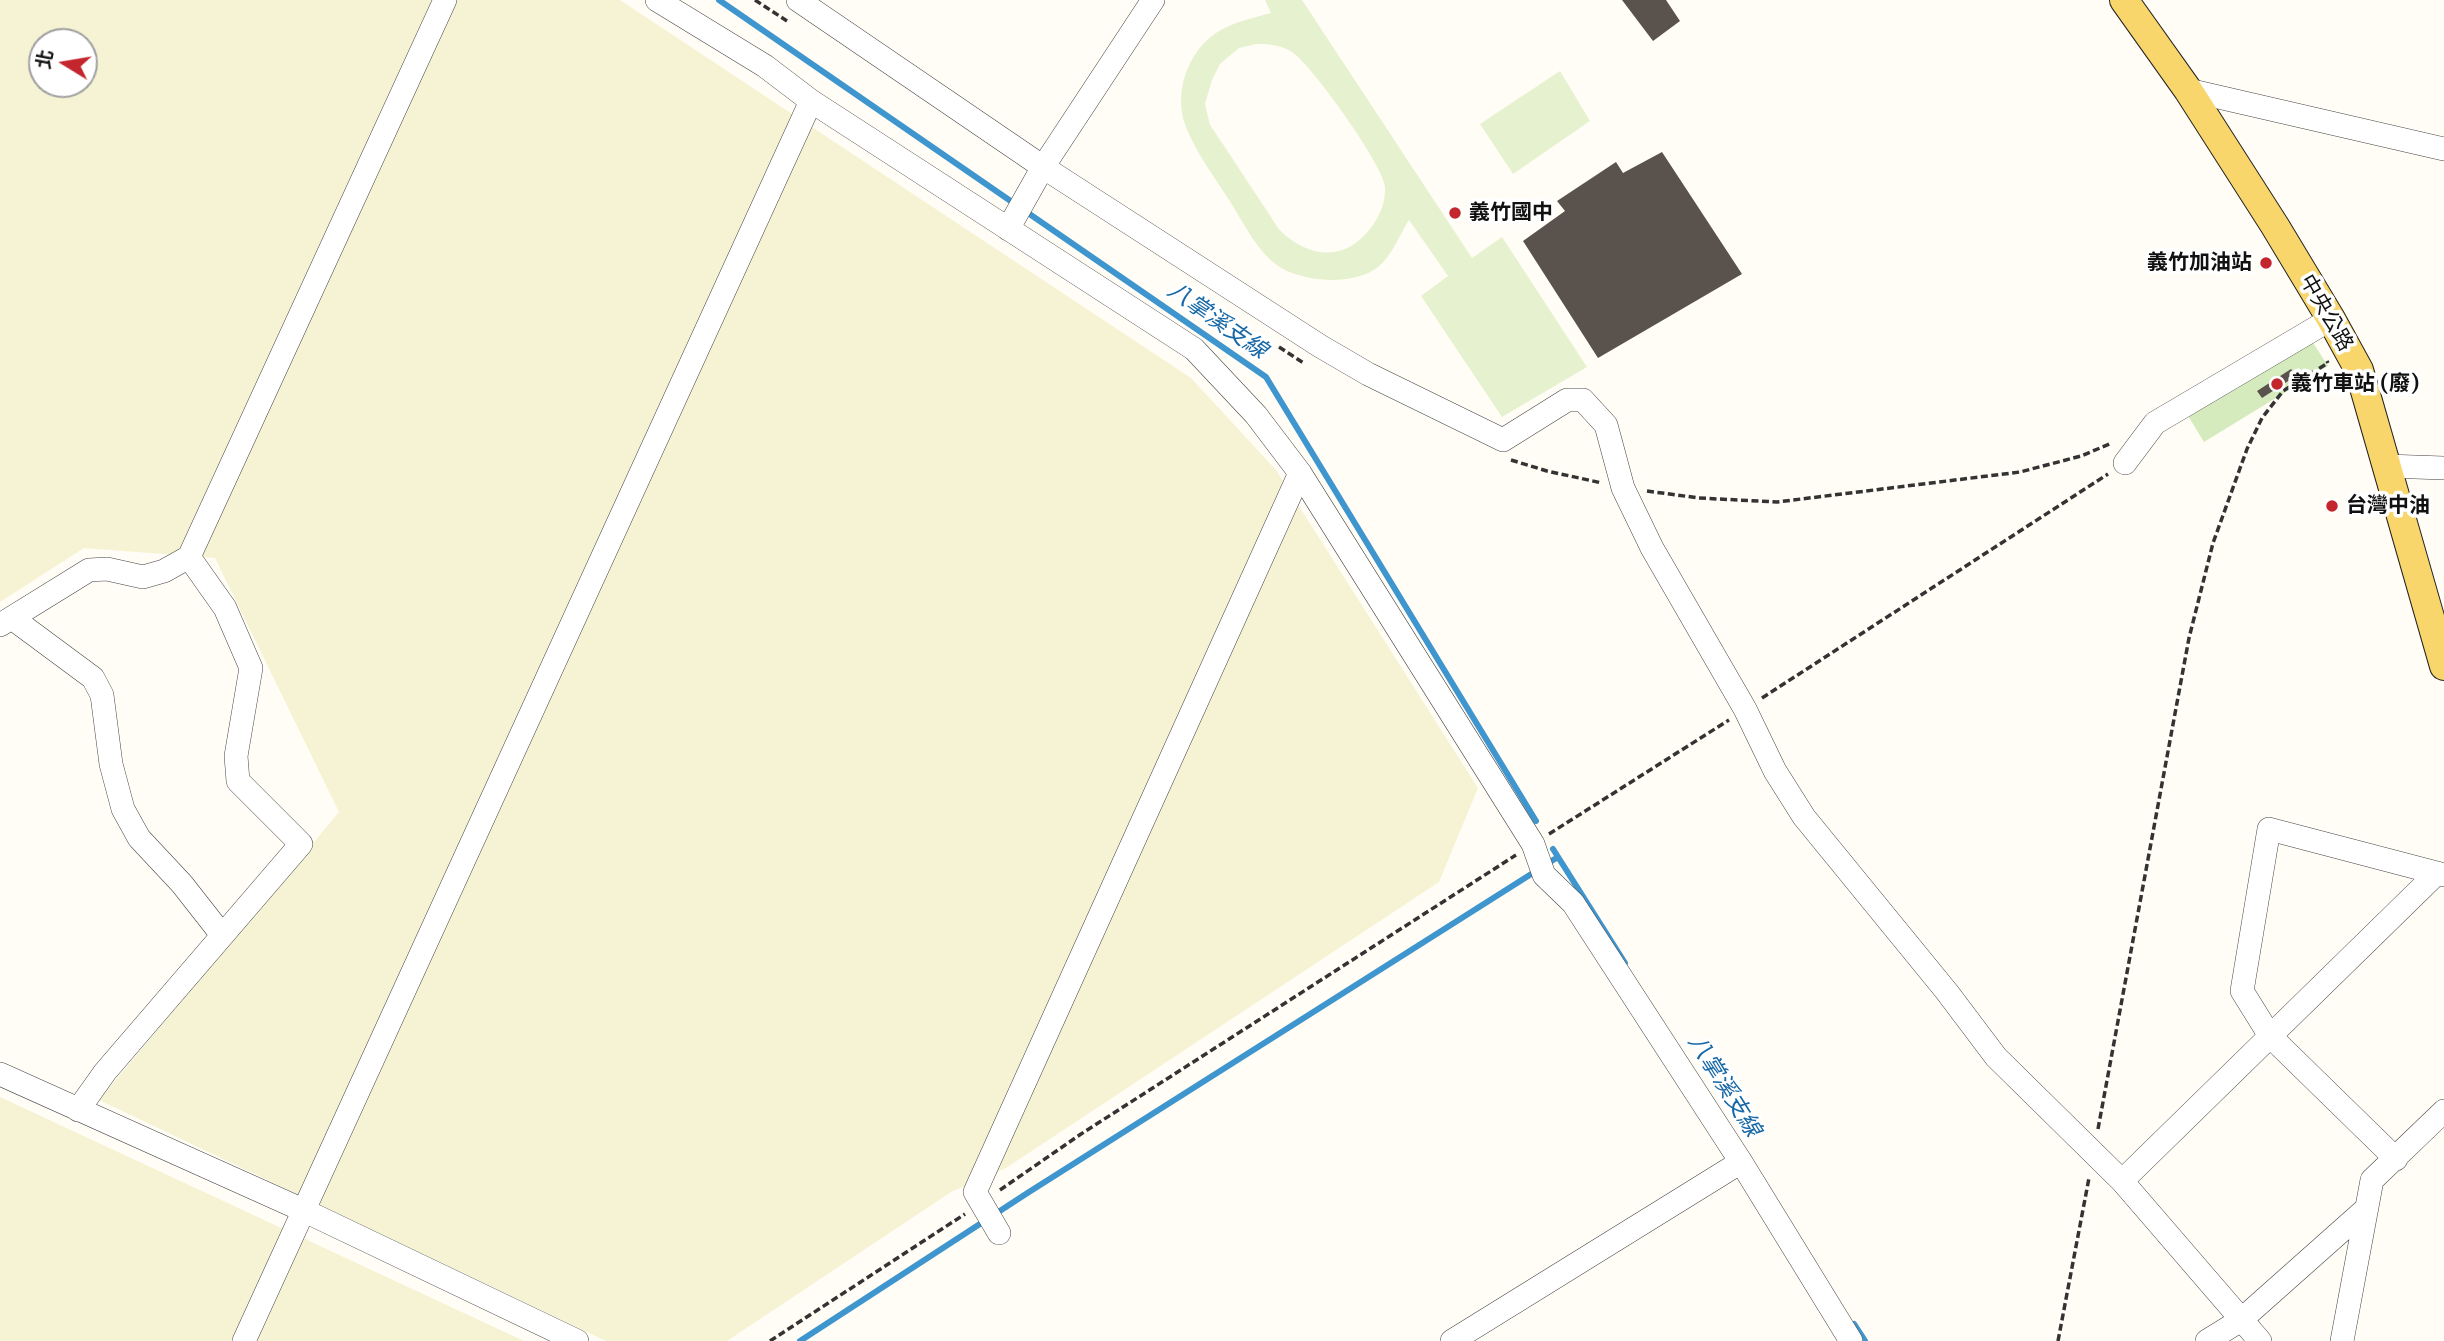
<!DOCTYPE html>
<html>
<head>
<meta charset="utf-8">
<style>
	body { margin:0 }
	#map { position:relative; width:2444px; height:1341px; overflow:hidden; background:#fffdf5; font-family:Merriweather,"Noto Sans TC",serif }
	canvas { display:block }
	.north { position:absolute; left:28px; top:28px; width:70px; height:70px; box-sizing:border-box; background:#fff; border:2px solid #a0a0a0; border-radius:50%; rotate:281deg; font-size:19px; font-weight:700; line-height:28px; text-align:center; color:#111 }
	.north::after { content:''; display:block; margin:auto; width:24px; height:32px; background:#c4262e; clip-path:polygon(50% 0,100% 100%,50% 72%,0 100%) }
</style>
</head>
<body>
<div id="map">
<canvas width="2444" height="1341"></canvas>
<div class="north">北</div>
</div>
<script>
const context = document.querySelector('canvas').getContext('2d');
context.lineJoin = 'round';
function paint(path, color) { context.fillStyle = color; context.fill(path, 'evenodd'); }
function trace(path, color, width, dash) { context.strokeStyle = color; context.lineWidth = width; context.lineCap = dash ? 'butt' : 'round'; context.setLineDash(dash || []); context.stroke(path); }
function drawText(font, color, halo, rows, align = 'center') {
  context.font = font + ' Merriweather,"Noto Sans TC",serif'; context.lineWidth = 7; context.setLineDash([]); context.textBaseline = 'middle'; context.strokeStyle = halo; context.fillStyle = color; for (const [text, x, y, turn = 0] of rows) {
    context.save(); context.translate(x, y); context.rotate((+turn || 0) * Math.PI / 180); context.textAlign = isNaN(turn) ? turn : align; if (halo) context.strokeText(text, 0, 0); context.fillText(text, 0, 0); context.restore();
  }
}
paint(new Path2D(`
	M 0,0 L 620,0 L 1191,378 L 1276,470 L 1478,788 L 1439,882 L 1006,1168 L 951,1192 L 727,1341 L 606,1341 L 99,1100 L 339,812 L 215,558 L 84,548 L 0,602 ZM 42,42 L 84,42 L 84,84 L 42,84 Z
	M 0,1097 L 524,1341 L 0,1341 Z`), '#f6f3d4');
paint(new Path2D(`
	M 2310,338 L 2328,366 L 2204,442 L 2187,414 Z`), '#d5ebbd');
paint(new Path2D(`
	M 1265,0 L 1302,0 L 1472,258 L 1502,237 L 1587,367 L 1502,417 L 1421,296 L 1448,276 L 1409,220 C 1398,237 1389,265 1368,273 C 1344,284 1308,281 1285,270 C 1259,257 1244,223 1229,200 C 1214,176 1196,153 1186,127 C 1173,95 1187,52 1216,33 C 1232,22 1253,18 1271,13 ZM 1256,44 C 1270,44 1281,45 1292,52 C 1311,64 1384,166 1385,187 C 1386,209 1373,229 1357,242 C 1334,260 1306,253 1285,235 C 1276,228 1270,214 1263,205 C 1245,178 1228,151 1210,125 L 1205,104 L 1212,80 L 1220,64 L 1239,48 Z
	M 1560,71 L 1590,121 L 1513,174 L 1480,124 Z`), '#e6f2cf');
trace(new Path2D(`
	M 719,0 L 1266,377 L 1536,821
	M 1553,849 L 1625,963
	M 1545,865 L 1558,857
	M 1854,1324 L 1865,1341
	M 800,1341 L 1029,1192 L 1536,871`), '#3f96cf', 6);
paint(new Path2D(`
	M 1622,0 L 1666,0 L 1680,21 L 1653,41 Z
	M 1662,152 L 1742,274 L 1598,358 L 1523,241 L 1565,211 L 1557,201 L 1616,162 L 1623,173 Z
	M 2291,369 L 2296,376 L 2262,398 L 2257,391 Z`), '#5a524d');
const minor = new Path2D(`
	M 657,0 L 765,66 L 811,101 L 1194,349 L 1256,415 L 1300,473 L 1533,844 L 1544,875 L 1573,903 L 1741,1162 L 1851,1341
	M 798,0 L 1043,167 L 1320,346 L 1368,374 L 1503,440 L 1567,400 L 1583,400 L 1606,425 L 1623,488 L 1652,548 L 1745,709 L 1775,771 L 1804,817 L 1947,992 L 1996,1057 L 2122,1181
	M 2188,90 L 2444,149
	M 1008,229 L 1043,167 L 1153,0
	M 2125,463 L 2155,423 L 2331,319
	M 2386,466 L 2444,468
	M 12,618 L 93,678 L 102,695 L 111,764 L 123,809 L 139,838 L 182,884 L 222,935
	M 0,625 L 89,570 L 107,569 L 143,577 L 164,571 L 189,557
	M 0,1074 L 305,1211 L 577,1341
	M 78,1110 L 105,1072 L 301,844 L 238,781 L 236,756 L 251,668 L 225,608 L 189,557 L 445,0
	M 2396,1159 L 2270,1036 L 2242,991 L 2269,829 L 2444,875
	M 999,1233 L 975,1192 L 1300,473
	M 244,1341 L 811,101
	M 1452,1341 L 1741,1162
	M 2207,1341 L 2241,1320 L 2367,1208
	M 2260,1341 L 2122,1181 L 2437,873
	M 2342,1341 L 2372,1180 L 2444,1111`);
const major = new Path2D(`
	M 2124,0 L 2188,90 L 2275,226 L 2331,319 L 2359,370 L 2444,666`);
trace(minor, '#444', 24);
trace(major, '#222', 30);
trace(new Path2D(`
	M 755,0 L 787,21
	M 1279,347 L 1305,364
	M 1511,460 L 1547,471 L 1602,483
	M 1647,491 L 1699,498 L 1777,502 L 2020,472 L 2081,456 L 2112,443
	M 1762,698 L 2108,474
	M 1549,834 L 1729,720
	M 2098,1129 L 2189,638 L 2213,543 L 2247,449 L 2262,418 L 2283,391 L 2328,363 L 2327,361
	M 1000,1190 L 1081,1134 L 1516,855
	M 770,1341 L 965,1214
	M 2058,1341 L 2089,1178`), '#333', 3.5, [7, 3.5]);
trace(minor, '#fff', 23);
trace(major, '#f9d66b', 28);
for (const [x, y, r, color] of [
	[1455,213,7,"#c4262e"],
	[2266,263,7,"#c4262e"],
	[2277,384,7,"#c4262e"],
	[2332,506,7,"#c4262e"]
]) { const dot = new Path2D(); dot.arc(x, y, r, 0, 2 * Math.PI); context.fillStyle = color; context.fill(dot); trace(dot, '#fff', 2.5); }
drawText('bold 21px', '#111', '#fff', [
	["義竹國中",1469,213],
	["義竹加油站",2252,263,"right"],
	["義竹車站 (廢)",2291,384],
	["台灣中油",2346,506]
], 'left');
drawText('21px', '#111', '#fff', [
	["中央公路",2326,313,60]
]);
drawText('italic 23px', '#1768a6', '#fff', [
	["八掌溪支線",1217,321,35],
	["八掌溪支線",1724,1086,58]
]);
</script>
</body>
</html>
